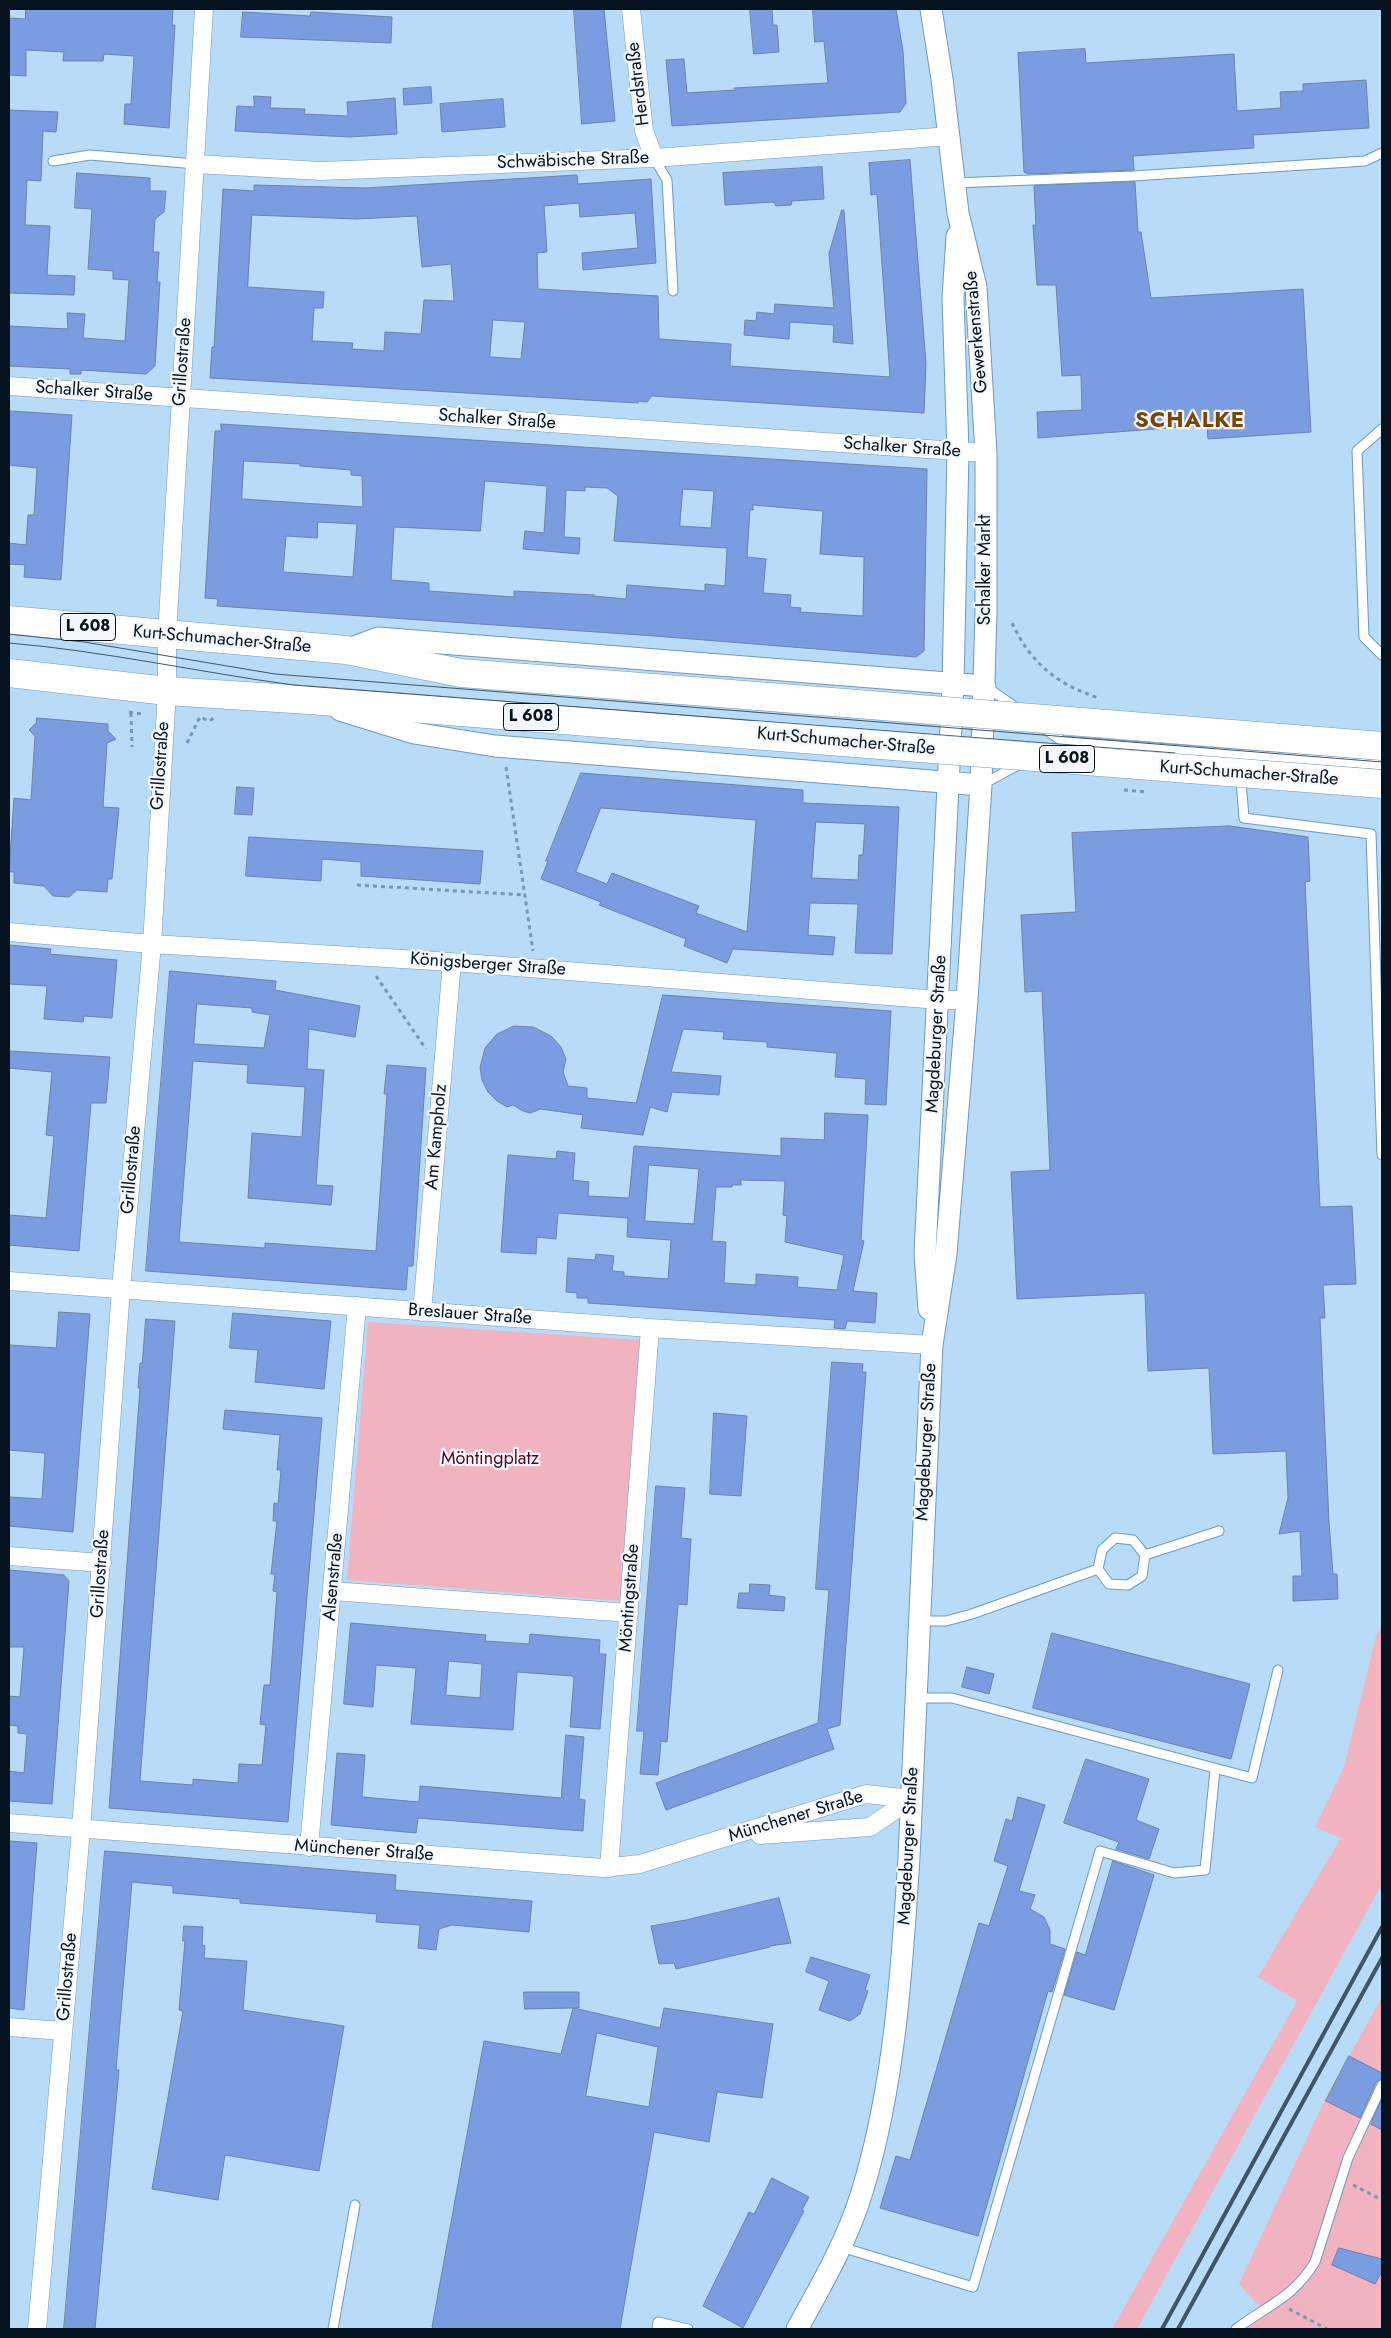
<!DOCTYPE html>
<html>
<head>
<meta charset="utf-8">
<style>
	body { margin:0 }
	#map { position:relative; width:1391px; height:2338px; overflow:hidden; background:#b8dbf8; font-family:Jost,sans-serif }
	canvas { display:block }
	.frame { position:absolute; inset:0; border:10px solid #04131f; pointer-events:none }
</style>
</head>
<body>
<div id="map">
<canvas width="1391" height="2338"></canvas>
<div class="frame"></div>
</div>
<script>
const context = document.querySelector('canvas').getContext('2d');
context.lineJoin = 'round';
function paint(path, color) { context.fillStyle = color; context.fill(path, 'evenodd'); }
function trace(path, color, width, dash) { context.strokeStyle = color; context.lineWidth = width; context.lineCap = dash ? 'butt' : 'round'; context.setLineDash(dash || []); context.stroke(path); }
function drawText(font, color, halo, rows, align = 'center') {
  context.font = font + ' Jost,sans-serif'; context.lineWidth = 4.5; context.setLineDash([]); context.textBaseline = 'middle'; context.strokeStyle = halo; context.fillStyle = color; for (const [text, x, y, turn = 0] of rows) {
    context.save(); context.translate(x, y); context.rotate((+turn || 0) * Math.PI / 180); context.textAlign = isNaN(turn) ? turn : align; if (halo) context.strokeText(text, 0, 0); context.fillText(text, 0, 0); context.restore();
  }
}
paint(new Path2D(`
	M 368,1322 L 640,1340 L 620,1601 L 347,1580 Z
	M 1382,1626 L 1382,1884 L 1137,2329 L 1112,2329 L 1297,2001 L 1258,1977 L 1341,1838 L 1315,1827 L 1344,1767 L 1376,1636 Z
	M 1382,1997 L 1382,2329 L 1240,2329 L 1259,2306 L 1239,2284 L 1324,2101 Z`), '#f2b3c1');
const building = new Path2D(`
	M 26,9 L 173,9 L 172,25 L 175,25 L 169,128 L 124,124 L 125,104 L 131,104 L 134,56 L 104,54 L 103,61 L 63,61 L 64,52 L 26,50 L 26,76 L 9,75 L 9,18 L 25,19 Z
	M 574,9 L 604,9 L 615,121 L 582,124 Z
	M 750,9 L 772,9 L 773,25 L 777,25 L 779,52 L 754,54 Z
	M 813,9 L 896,9 L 903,51 L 906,103 L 900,112 L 672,126 L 666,60 L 684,59 L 687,93 L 735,90 L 734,88 L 828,83 L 824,41 L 815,42 Z
	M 243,12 L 310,16 L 311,12 L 392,17 L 391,43 L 241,37 Z
	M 1085,49 L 1086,63 L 1234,54 L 1237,111 L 1281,108 L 1280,92 L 1303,91 L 1303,84 L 1366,80 L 1369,128 L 1253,135 L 1254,148 L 1133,156 L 1134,170 L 1029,174 L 1024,172 L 1018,53 Z
	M 431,87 L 432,103 L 404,105 L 403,89 Z
	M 254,96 L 271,97 L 270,108 L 305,109 L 304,114 L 348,116 L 347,102 L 395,98 L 397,134 L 350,137 L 235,131 L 237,106 L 254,107 Z
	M 503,99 L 505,127 L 442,132 L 440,104 Z
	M 9,110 L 58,112 L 56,132 L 43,131 L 41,181 L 27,180 L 25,225 L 50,226 L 47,275 L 75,276 L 74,295 L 9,293 Z
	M 910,160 L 926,364 L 924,413 L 652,396 L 647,402 L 638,401 L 638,403 L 210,378 L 212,347 L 214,347 L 223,189 L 254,191 L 254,185 L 365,188 L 577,175 L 578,184 L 651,179 L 656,263 L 583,270 L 582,253 L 638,248 L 635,213 L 580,217 L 579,203 L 544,206 L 547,252 L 537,253 L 538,289 L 658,296 L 659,339 L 731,344 L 730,366 L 890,377 L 877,194 L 871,195 L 869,163 ZM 252,215 L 356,219 L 417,216 L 422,267 L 451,264 L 454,301 L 424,300 L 421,334 L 385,332 L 384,351 L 352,349 L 353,343 L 312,341 L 314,308 L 323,308 L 324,292 L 248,287 ZM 493,320 L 525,322 L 521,359 L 490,357 Z
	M 822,167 L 824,199 L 792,201 L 791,205 L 776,206 L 774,202 L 725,205 L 723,173 Z
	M 77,173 L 150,178 L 150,191 L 166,191 L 164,212 L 155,219 L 153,252 L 159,252 L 157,282 L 160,282 L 155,366 L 146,374 L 81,370 L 81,374 L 70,374 L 70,369 L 9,366 L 9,326 L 68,329 L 67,313 L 85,314 L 83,338 L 125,341 L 129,280 L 113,279 L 113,271 L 88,269 L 92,209 L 75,208 Z
	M 1135,182 L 1138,232 L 1141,232 L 1151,298 L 1303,289 L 1311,432 L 1208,439 L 1207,425 L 1038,438 L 1037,412 L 1082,410 L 1081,375 L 1062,376 L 1056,285 L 1037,285 L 1033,225 L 1036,225 L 1034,186 Z
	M 842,210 L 844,210 L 853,344 L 833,342 L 834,325 L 790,322 L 789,339 L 744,335 L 745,320 L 756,321 L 757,312 L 774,314 L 775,304 L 834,308 L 829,254 Z
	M 10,411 L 72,415 L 61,580 L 24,577 L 25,565 L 9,564 L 9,543 L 26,545 L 28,515 L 34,515 L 37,468 L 9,465 Z
	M 221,424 L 927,469 L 924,651 L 916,657 L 655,636 L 217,606 L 218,599 L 205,598 L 215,431 L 221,431 ZM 244,461 L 300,464 L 300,466 L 351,470 L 351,475 L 362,476 L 363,507 L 242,499 ZM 485,481 L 547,486 L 544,533 L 525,531 L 523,549 L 579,554 L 580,538 L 564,537 L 566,490 L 585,491 L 585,487 L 607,488 L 618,496 L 614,541 L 727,548 L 725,586 L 705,584 L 705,591 L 627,585 L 626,599 L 594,596 L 594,595 L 514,591 L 514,597 L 429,591 L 429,583 L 391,580 L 394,527 L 480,531 ZM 683,489 L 714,491 L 711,528 L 680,526 ZM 753,505 L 823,511 L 820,554 L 864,557 L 863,616 L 800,612 L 801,608 L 790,607 L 791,595 L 763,593 L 766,559 L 747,557 L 750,509 L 753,510 ZM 318,522 L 357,524 L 353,577 L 283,572 L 286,536 L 317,538 Z
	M 37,718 L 108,724 L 108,731 L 116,739 L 107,743 L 103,807 L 119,808 L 112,879 L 108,879 L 107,892 L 77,890 L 69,897 L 53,896 L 44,886 L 14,883 L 14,872 L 9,872 L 14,798 L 31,800 L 35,736 L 29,730 L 36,723 Z
	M 581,773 L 803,790 L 803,803 L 899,807 L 892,954 L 855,953 L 858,904 L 810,903 L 808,935 L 835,937 L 833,955 L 733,949 L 727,963 L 684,946 L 686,939 L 599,905 L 601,902 L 541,879 L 548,861 L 546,861 ZM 601,808 L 756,820 L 747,932 L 696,913 L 699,906 L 612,873 L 607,884 L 576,872 ZM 816,822 L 865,824 L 863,855 L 859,855 L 858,880 L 812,878 Z
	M 237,787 L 254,788 L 252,815 L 235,814 Z
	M 1230,826 L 1308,837 L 1310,881 L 1305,882 L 1320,1207 L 1352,1206 L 1356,1284 L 1323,1285 L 1325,1318 L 1320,1318 L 1329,1523 L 1333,1574 L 1337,1574 L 1338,1599 L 1293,1601 L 1293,1576 L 1302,1576 L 1300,1531 L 1279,1534 L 1288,1498 L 1286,1451 L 1213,1454 L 1209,1368 L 1148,1371 L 1145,1293 L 1017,1299 L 1011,1172 L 1050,1170 L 1042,991 L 1025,992 L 1021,915 L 1076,912 L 1072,833 Z
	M 249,837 L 483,851 L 480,884 L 361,876 L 361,862 L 322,859 L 321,881 L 246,876 Z
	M 9,945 L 51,949 L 50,954 L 117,960 L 112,1018 L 84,1016 L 83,1022 L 44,1019 L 47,986 L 9,984 Z
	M 170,971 L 276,981 L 275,990 L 360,1006 L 355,1037 L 309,1029 L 307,1069 L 324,1070 L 316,1185 L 333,1186 L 331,1205 L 248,1198 L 252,1133 L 302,1137 L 305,1087 L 247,1083 L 248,1065 L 193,1061 L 179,1242 L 265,1248 L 265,1243 L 376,1251 L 387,1094 L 384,1094 L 387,1065 L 426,1068 L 413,1266 L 408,1266 L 406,1290 L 146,1271 ZM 197,1004 L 252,1008 L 252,1012 L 270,1015 L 264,1048 L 194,1044 Z
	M 663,995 L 891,1011 L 886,1105 L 865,1104 L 866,1079 L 835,1077 L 837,1053 L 767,1047 L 767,1042 L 723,1039 L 724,1032 L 683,1029 L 671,1072 L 721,1076 L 719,1095 L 672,1092 L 667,1112 L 650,1107 L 643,1135 L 581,1128 L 583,1115 L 541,1109 L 530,1113 L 523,1111 L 513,1105 L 507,1107 L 497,1101 L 488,1092 L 482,1080 L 480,1068 L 485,1048 L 497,1034 L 514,1026 L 533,1027 L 551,1036 L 561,1047 L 566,1059 L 563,1072 L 568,1086 L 587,1088 L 587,1098 L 636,1103 Z
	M 9,1051 L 110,1057 L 106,1103 L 91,1103 L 79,1251 L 9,1245 L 9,1215 L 46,1218 L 54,1136 L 46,1135 L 52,1072 L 9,1068 Z
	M 825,1113 L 868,1115 L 861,1240 L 864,1241 L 853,1291 L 877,1293 L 875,1323 L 847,1321 L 845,1329 L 834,1328 L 835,1320 L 588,1303 L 588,1298 L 577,1298 L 577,1293 L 566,1292 L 568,1258 L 595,1260 L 596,1254 L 614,1256 L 612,1271 L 624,1272 L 624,1276 L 668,1279 L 671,1240 L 627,1237 L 628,1218 L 558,1213 L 556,1239 L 537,1237 L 536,1254 L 501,1252 L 508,1155 L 556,1159 L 557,1151 L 575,1153 L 573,1180 L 589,1182 L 588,1196 L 629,1198 L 634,1146 L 781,1156 L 781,1138 L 824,1140 ZM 649,1165 L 699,1169 L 694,1224 L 645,1221 ZM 741,1180 L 785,1181 L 783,1215 L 787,1216 L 785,1242 L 844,1255 L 837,1290 L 797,1287 L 798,1277 L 756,1274 L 756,1285 L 724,1283 L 726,1242 L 712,1241 L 716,1187 L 732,1187 L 732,1185 L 741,1185 Z
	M 59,1312 L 90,1314 L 73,1532 L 9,1526 L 9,1497 L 42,1499 L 45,1453 L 9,1450 L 9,1345 L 56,1348 Z
	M 233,1313 L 331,1321 L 324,1389 L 255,1382 L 258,1350 L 230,1348 Z
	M 146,1319 L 175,1321 L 140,1781 L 193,1785 L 193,1779 L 238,1783 L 239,1764 L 262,1765 L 266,1725 L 260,1724 L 264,1685 L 270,1685 L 277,1592 L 273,1591 L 275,1574 L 271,1574 L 277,1521 L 273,1521 L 274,1503 L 278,1504 L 281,1470 L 277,1470 L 280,1435 L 223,1429 L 225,1410 L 322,1418 L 288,1822 L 109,1808 L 140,1388 L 138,1388 L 140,1363 L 142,1363 Z
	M 832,1362 L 863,1364 L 862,1372 L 866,1372 L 840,1725 L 827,1729 L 834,1749 L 666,1810 L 656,1783 L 818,1723 L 829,1590 L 816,1589 Z
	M 714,1413 L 747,1416 L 741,1496 L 710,1494 Z
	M 656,1486 L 685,1488 L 681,1538 L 691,1539 L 687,1605 L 678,1604 L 667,1742 L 661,1741 L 658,1775 L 640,1774 L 644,1731 L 637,1731 Z
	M 9,1570 L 64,1575 L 69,1581 L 52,1804 L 9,1801 L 9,1771 L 24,1773 L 27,1734 L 18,1733 L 18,1726 L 9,1725 L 9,1696 L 20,1697 L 24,1647 L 9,1647 Z
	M 750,1584 L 770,1585 L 769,1595 L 785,1597 L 784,1611 L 737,1608 L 739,1593 L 749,1593 Z
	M 351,1623 L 486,1635 L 485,1641 L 529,1644 L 530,1634 L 600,1640 L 599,1654 L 606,1654 L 600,1729 L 570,1727 L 574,1678 L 572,1676 L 517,1672 L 513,1730 L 411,1724 L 416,1668 L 376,1665 L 373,1707 L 344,1704 ZM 449,1661 L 482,1664 L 480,1698 L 446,1695 Z
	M 1052,1633 L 1250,1684 L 1231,1759 L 1033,1708 Z
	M 967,1667 L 994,1674 L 989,1694 L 962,1687 Z
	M 566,1735 L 584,1737 L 579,1799 L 585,1800 L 583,1831 L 418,1818 L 416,1833 L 331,1825 L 337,1753 L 365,1755 L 362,1797 L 419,1802 L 420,1786 L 561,1798 Z
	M 1086,1759 L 1149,1779 L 1136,1820 L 1159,1829 L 1149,1859 L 1116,1849 L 1119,1842 L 1064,1823 Z
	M 1018,1797 L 1045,1805 L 1019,1891 L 1035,1895 L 1030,1909 L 1044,1917 L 1050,1930 L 1050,1944 L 1065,1949 L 1052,1992 L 1048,1991 L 978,2236 L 880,2208 L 896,2156 L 910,2160 L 979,1923 L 989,1926 L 1008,1866 L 994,1861 L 1006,1819 L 1012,1821 Z
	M 9,1841 L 37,1843 L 24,2010 L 9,2008 Z
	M 105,1851 L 396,1875 L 395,1890 L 532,1901 L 529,1932 L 452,1925 L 439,1929 L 436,1950 L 418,1948 L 420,1925 L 376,1922 L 377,1914 L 240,1903 L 240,1899 L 173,1893 L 173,1886 L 132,1882 L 116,2070 L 119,2070 L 95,2329 L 64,2329 Z
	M 1113,1861 L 1154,1875 L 1114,2010 L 1064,1995 L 1077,1952 L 1085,1955 Z
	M 779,1898 L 791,1943 L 770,1946 L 770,1947 L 676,1969 L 674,1963 L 659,1964 L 651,1926 L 686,1920 Z
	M 184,1926 L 203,1927 L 202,1945 L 205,1946 L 204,1958 L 247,1961 L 243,2010 L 344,2026 L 319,2171 L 225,2155 L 218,2200 L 152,2189 L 183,2011 L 179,2010 L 185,1941 L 183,1941 Z
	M 811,1957 L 870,1975 L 865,1990 L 868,1991 L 860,2014 L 850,2021 L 819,2010 L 829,1981 L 806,1972 Z
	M 524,1992 L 579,1992 L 579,2008 L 574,2008 L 660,2028 L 664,2008 L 773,2024 L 762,2098 L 717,2092 L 709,2142 L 654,2132 L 620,2329 L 434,2329 L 432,2327 L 484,2041 L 561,2054 L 573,2008 L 525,2009 ZM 597,2033 L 658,2047 L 649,2107 L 586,2096 Z
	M 1349,2056 L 1382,2073 L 1382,2079 L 1376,2082 L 1360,2118 L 1326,2101 Z
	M 1382,2099 L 1382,2130 L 1371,2124 Z
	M 772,2178 L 809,2197 L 802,2210 L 804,2211 L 743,2328 L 703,2306 L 749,2212 L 754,2214 Z
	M 1339,2248 L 1382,2259 L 1382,2271 L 1375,2284 L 1332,2265 Z`);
paint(building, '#7a9ce0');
trace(building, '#6c81ab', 1);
const service = new Path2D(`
	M 654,158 L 667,180 L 673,291
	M 53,161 L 90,155 L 196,164
	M 955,183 L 1133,176 L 1365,161 L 1382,153
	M 1382,429 L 1357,451 L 1364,637 L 1382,655
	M 985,686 L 1018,709
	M 1042,727 L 1062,741 L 1382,765
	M 1239,755 L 1244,818 L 1371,834 L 1382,1155
	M 983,784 L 1020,764
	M 1115,1538 L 1133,1540 L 1145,1555 L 1142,1576 L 1128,1585 L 1109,1584 L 1098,1569 L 1102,1550 Z
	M 1145,1555 L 1219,1531
	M 920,1621 L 946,1621 L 972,1614 L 1098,1569
	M 917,1698 L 952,1698 L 1252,1778 L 1278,1670
	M 841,2247 L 973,2287 L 1100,1851 L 1174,1873 L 1205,1870 L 1215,1770
	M 333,2329 L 355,2205
	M 657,2329 L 658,2322 L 688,2329
	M 1236,2329 C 1268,2305 1293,2298 1315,2262 L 1348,2158 L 1382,2085`);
const minor = new Path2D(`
	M 631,9 L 644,131 L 654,158
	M 196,164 L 321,171 L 654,158 L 950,136
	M 9,386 L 986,453
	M 9,932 L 152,944 L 452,962 L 939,1000 L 967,1000
	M 9,1281 L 650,1328 L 932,1345
	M 422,1312 L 452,962
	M 9,1556 L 102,1563
	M 332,1591 L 629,1613
	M 9,1823 L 603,1868 L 640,1864 L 866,1794 L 911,1799
	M 760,1835 L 870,1827 L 911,1799
	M 309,1847 L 357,1306
	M 609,1868 L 650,1328
	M 9,2027 L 63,2031
	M 37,2329 L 81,1830 L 121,1289 L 152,944 L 167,691 L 167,635 L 204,9`);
const tertiary = new Path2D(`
	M 346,650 L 378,638 L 985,686
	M 340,710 L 414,733 L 495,746 L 981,785
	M 929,1309 L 925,1253 L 953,685 L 958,452 L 953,298 L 957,236
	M 797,2329 C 821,2286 848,2239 862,2192 C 895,2085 902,1969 909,1857 L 932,1345 L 946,1254 L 967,1000 L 981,785 L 986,612 L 986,453 L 976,287 L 958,213 L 942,79 L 931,9`);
const primary = new Path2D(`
	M 9,620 L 346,650 L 461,673 L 757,696
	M 9,673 L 167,691 L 309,700 L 752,735`);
trace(service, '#6f99bb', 11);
trace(minor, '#6f99bb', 19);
trace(tertiary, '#6f99bb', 23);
trace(primary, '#6f99bb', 29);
trace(new Path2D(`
	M 1012,623 C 1031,663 1056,684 1099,698
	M 129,712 L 142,714
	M 131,713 L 132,747
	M 187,743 L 200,717 L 209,721 L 214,718
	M 506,767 L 533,951
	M 1124,790 L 1147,792
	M 357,885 L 525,895
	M 376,976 L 426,1049
	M 1353,2185 L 1382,2200
	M 1289,2309 L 1327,2329`), '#7b97af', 3, [4, 4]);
trace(service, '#fff', 9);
trace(minor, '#fff', 18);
trace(tertiary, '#fff', 21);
trace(primary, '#fff', 28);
trace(new Path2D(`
	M 9,634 L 84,642 L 275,674 L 1382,762
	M 9,643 C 104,651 198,672 293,685 L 1175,753`), '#405567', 1);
trace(new Path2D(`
	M 1162,2329 L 1382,1927
	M 1178,2329 L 1382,1958`), '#405567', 4);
const primaryBridge = new Path2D(`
	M 757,696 L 1382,746
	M 752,735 L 1382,784`);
trace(primaryBridge, '#6f99bb', 29, []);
trace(primaryBridge, '#fff', 28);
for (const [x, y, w] of [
	[88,627,55],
	[531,717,55],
	[1067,759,55]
]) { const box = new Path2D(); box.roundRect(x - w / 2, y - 13.5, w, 27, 4); context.fillStyle = '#f3f7fb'; context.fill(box); trace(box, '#04131f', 1); }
drawText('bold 16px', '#04131f', null, [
	["L 608",88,627],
	["L 608",531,717],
	["L 608",1067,759]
]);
drawText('18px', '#04131f', '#f3f7fb', [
	["Herdstraße",639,84,-97],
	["Schwäbische Straße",573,161,-2],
	["Gewerkenstraße",977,332,-95],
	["Grillostraße",183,362,-86],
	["Schalker Straße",94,392,4],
	["Schalker Straße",497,420,4],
	["Schalker Straße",902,448,4],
	["Schalker Markt",986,570,-90],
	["Kurt-Schumacher-Straße",222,640,5],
	["Kurt-Schumacher-Straße",846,742,5],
	["Grillostraße",161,766,-86],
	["Kurt-Schumacher-Straße",1249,774,4],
	["Königsberger Straße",488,965,4],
	["Magdeburger Straße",937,1034,-87],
	["Am Kampholz",437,1137,-85],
	["Grillostraße",132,1170,-85],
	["Breslauer Straße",470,1315,4],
	["Magdeburger Straße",927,1442,-87],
	["Grillostraße",101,1574,-86],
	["Alsenstraße",334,1577,-85],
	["Möntingstraße",630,1598,-86],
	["Münchener Straße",796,1817,-17],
	["Magdeburger Straße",909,1846,-87],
	["Münchener Straße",364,1851,4],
	["Grillostraße",68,1977,-85]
]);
drawText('18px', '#540525', '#f3f7fb', [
	["Möntingplatz",490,1460]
]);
context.letterSpacing = '1px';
drawText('bold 22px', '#794501', '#f3f7fb', [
	["SCHALKE",1190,422]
]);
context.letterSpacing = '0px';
</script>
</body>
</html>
